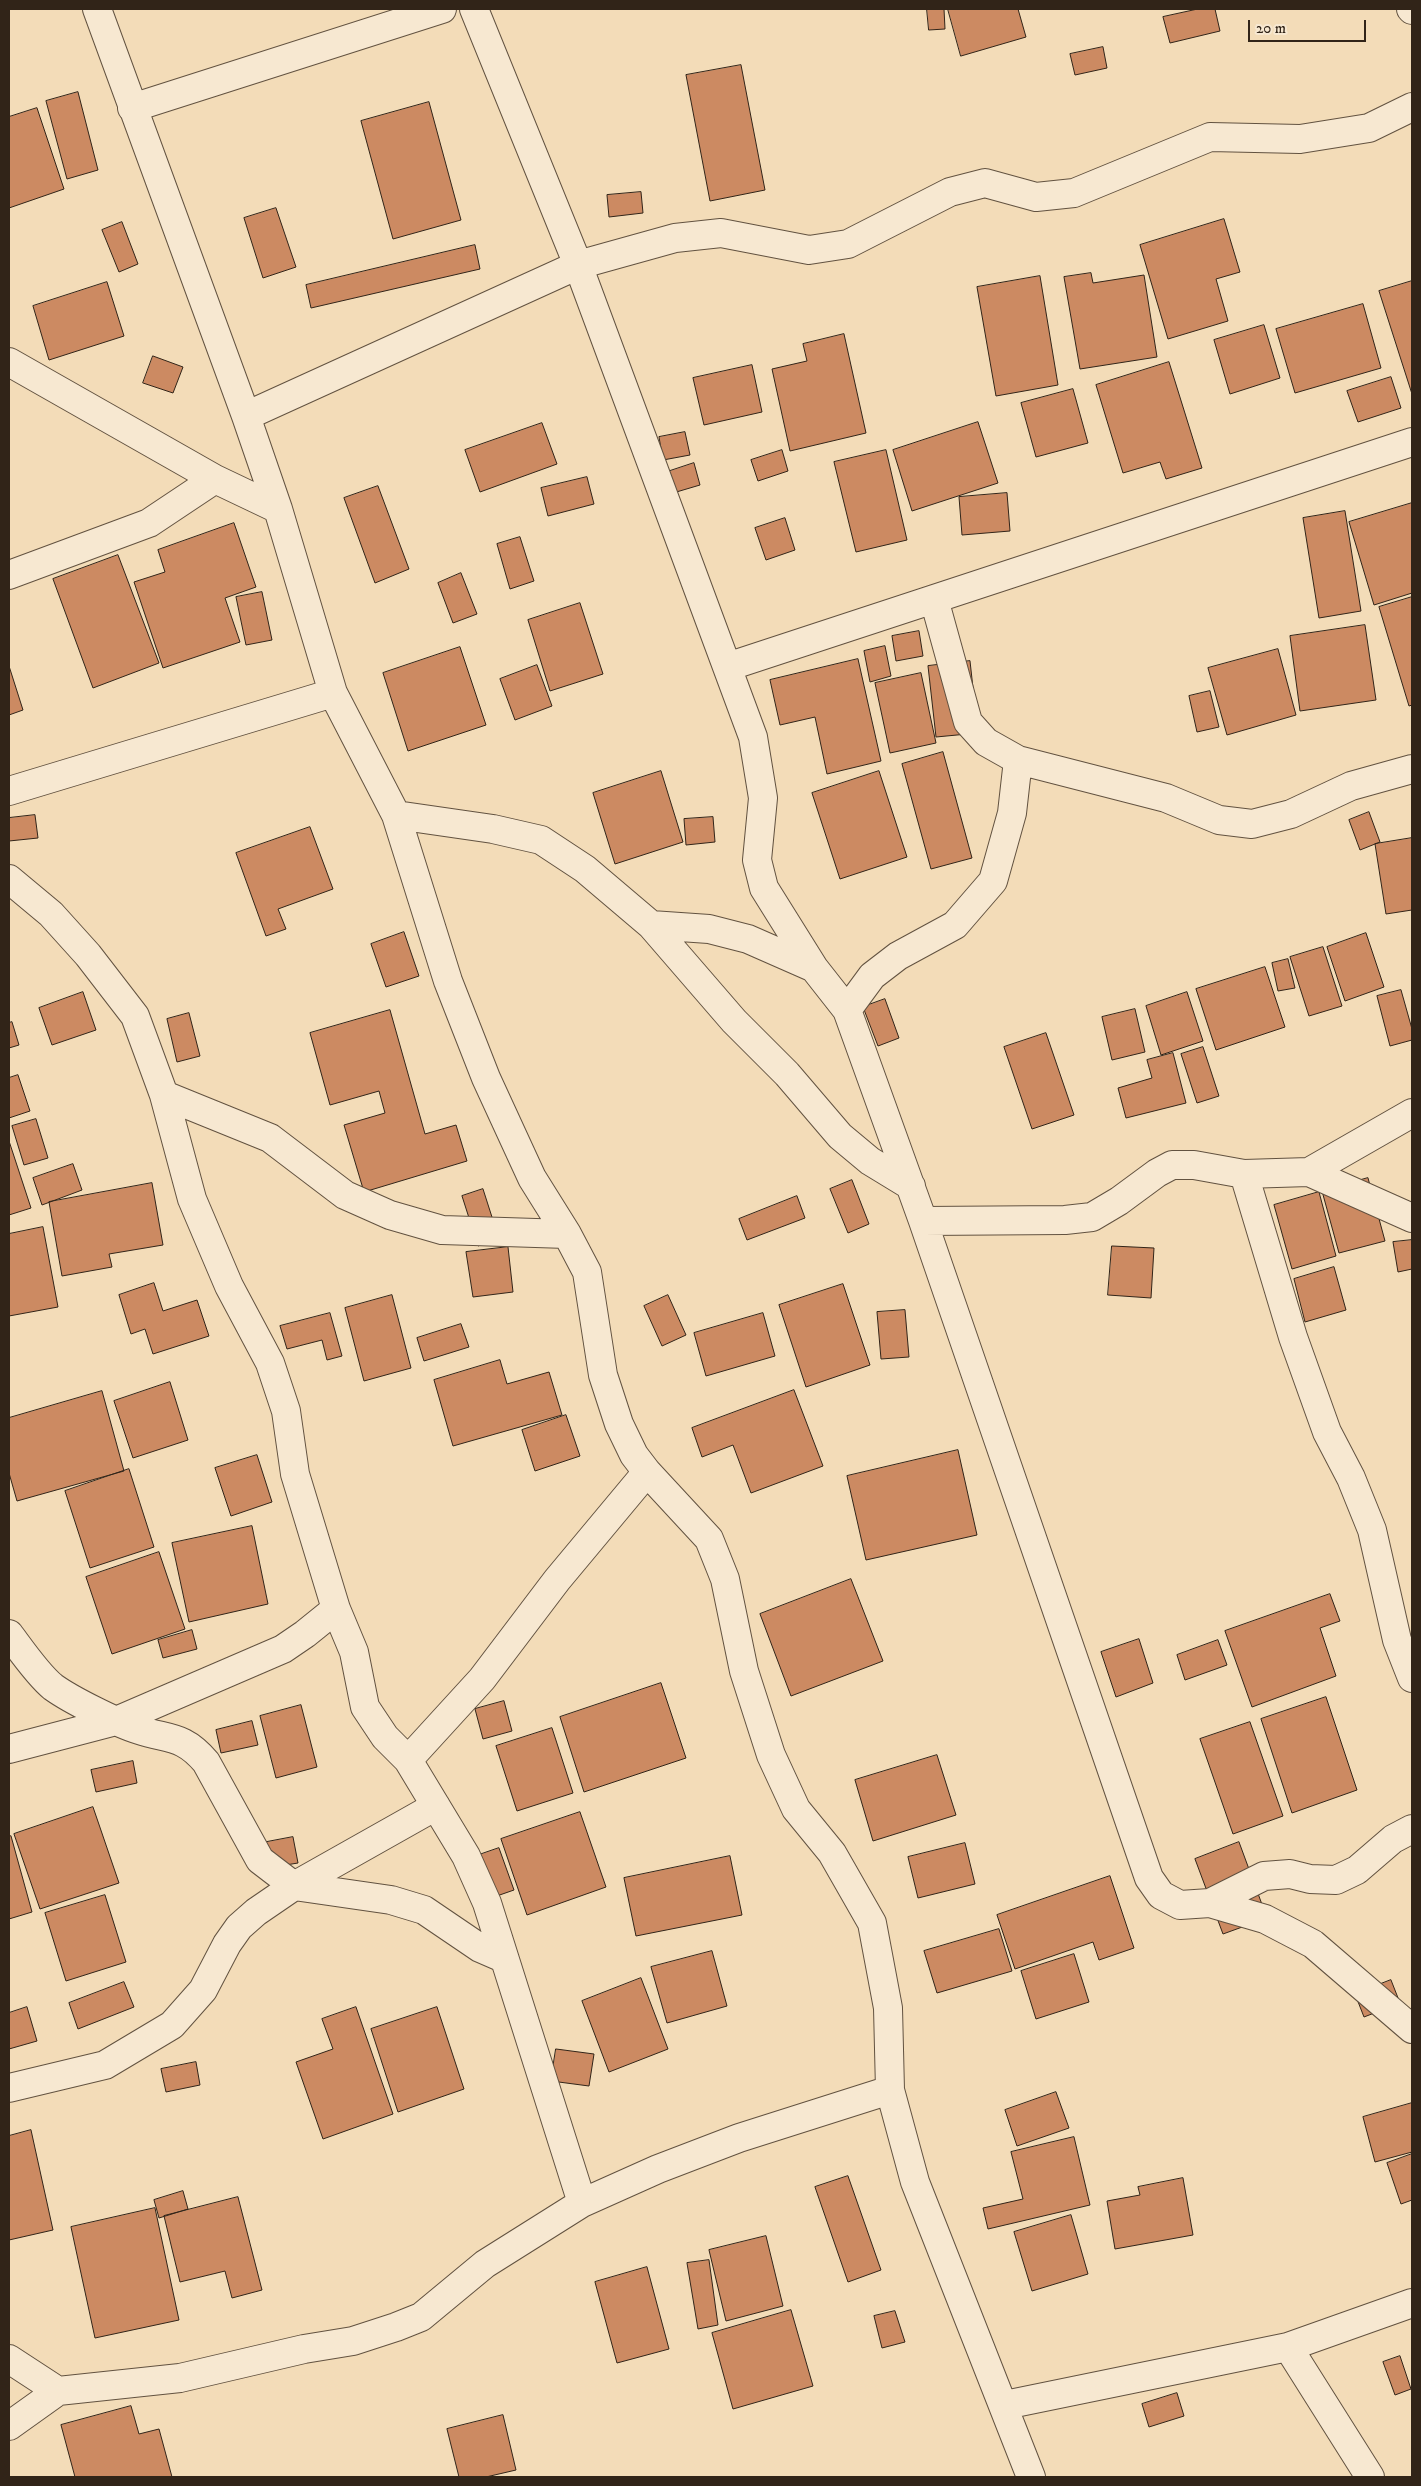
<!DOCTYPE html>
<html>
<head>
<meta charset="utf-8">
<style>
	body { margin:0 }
	#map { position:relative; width:1421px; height:2486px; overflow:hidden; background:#f3dcb8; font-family:"IM FELL DW Pica",serif }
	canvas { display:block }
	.frame { position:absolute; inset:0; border:10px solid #312418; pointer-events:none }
	.scale { position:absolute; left:1248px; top:20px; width:118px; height:22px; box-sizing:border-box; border:2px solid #312418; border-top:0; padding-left:6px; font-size:15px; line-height:18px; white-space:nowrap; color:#312418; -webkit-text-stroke:4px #f7e8d1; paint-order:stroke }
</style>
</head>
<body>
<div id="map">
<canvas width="1421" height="2486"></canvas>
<div class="frame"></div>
<div class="scale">20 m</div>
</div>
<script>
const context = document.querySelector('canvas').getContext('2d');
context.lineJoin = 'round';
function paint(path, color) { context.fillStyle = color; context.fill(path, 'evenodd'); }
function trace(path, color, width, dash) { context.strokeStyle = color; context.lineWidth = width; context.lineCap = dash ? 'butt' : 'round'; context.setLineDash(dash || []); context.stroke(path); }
const building = new Path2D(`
	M 927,9 L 944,9 L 945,29 L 929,30 Z
	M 948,9 L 1018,9 L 1026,37 L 961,56 Z
	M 1198,9 L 1215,9 L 1220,31 L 1170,43 L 1163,17 Z
	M 1103,47 L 1107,68 L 1075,75 L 1070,54 Z
	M 741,65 L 765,190 L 710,201 L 686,75 Z
	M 78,92 L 98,170 L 67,179 L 46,101 Z
	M 429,102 L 461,220 L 393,239 L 361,121 Z
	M 37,108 L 64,189 L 9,208 L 9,117 Z
	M 641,192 L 643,213 L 609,217 L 607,195 Z
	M 276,208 L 296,267 L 263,278 L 244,218 Z
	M 1224,219 L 1240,272 L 1216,279 L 1228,321 L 1168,339 L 1140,245 Z
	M 122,222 L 138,264 L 119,272 L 102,230 Z
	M 475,245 L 480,269 L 311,308 L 306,285 Z
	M 1091,273 L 1093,283 L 1144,275 L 1157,357 L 1080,369 L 1064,277 Z
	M 1040,276 L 1058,385 L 996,396 L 977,287 Z
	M 1412,281 L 1412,394 L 1379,291 Z
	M 107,282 L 124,336 L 49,360 L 33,306 Z
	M 1363,304 L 1381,368 L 1295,393 L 1276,329 Z
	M 1264,325 L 1280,378 L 1230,394 L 1214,340 Z
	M 844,334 L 866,433 L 790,451 L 772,369 L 807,361 L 803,344 Z
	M 153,356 L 183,367 L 173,393 L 143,383 Z
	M 1169,362 L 1202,468 L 1166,479 L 1160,462 L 1123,473 L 1096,385 Z
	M 752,365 L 762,412 L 704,425 L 693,378 Z
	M 1391,377 L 1401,408 L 1358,422 L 1347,391 Z
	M 1073,389 L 1088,443 L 1036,457 L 1021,403 Z
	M 978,422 L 998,483 L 912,511 L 893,450 Z
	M 542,423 L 557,464 L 480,492 L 465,450 Z
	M 685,432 L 690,455 L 663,460 L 659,437 Z
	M 782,450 L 788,471 L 758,481 L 751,460 Z
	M 886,450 L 907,540 L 856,552 L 834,462 Z
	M 694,463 L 700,485 L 673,493 L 667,472 Z
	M 587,477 L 594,504 L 548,516 L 541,488 Z
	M 378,486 L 409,569 L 375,583 L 344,498 Z
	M 1007,493 L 1010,531 L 962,535 L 959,497 Z
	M 1412,503 L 1412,593 L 1374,605 L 1349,522 Z
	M 1345,511 L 1361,611 L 1319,618 L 1303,518 Z
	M 785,518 L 795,550 L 766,560 L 755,528 Z
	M 234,523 L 256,587 L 225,598 L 240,642 L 163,668 L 134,582 L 165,572 L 158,550 Z
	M 520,537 L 534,581 L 510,589 L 497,544 Z
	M 118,555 L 159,663 L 93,688 L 53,579 Z
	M 461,573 L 477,614 L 453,623 L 438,583 Z
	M 262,592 L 272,640 L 246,645 L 236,597 Z
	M 1412,597 L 1412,705 L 1409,706 L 1379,607 Z
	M 580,603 L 603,674 L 550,691 L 528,620 Z
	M 1365,625 L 1376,700 L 1300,711 L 1290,636 Z
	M 919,631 L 923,656 L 896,661 L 892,636 Z
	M 885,646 L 891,676 L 870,682 L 864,651 Z
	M 460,647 L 486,725 L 408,751 L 383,673 Z
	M 1278,649 L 1296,715 L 1227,735 L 1208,668 Z
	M 858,659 L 881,761 L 827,774 L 815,717 L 780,725 L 770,680 Z
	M 970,661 L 978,733 L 936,737 L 928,666 Z
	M 537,665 L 552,706 L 515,720 L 500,679 Z
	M 9,666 L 23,710 L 9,715 Z
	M 921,673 L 936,743 L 890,753 L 875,683 Z
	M 1210,691 L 1219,727 L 1197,732 L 1189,696 Z
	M 943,752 L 972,858 L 931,869 L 902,764 Z
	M 661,771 L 683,842 L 615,864 L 593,793 Z
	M 879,771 L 907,857 L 840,879 L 812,793 Z
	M 1369,812 L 1380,842 L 1360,850 L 1349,820 Z
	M 35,815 L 38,838 L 9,841 L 9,818 Z
	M 713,817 L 715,842 L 686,845 L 684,819 Z
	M 310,827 L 333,889 L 278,909 L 286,929 L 266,936 L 236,853 Z
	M 1412,838 L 1412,910 L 1386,914 L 1375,844 Z
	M 404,932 L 419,976 L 386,987 L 371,944 Z
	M 1366,933 L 1384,987 L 1345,1001 L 1327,947 Z
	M 1323,947 L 1342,1006 L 1309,1016 L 1290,957 Z
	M 1288,959 L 1295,988 L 1278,991 L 1272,963 Z
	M 1265,967 L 1285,1027 L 1216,1050 L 1196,989 Z
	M 1401,990 L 1412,1029 L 1412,1040 L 1390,1046 L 1377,996 Z
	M 83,992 L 96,1030 L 52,1045 L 39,1008 Z
	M 1187,992 L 1203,1041 L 1161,1055 L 1146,1006 Z
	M 885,999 L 899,1038 L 878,1046 L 863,1007 Z
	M 1135,1009 L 1145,1052 L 1112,1060 L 1102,1017 Z
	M 390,1010 L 425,1134 L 456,1125 L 467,1161 L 364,1192 L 344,1125 L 385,1113 L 379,1091 L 330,1105 L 310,1033 Z
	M 189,1013 L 200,1056 L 177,1062 L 167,1019 Z
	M 12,1022 L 19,1045 L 9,1048 L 9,1023 Z
	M 1046,1033 L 1074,1115 L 1032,1129 L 1004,1047 Z
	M 1203,1047 L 1219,1096 L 1197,1103 L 1181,1054 Z
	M 1173,1053 L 1186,1103 L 1126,1118 L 1118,1088 L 1152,1078 L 1147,1060 Z
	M 18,1075 L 30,1111 L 9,1118 L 9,1078 Z
	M 36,1119 L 48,1158 L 24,1165 L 12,1126 Z
	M 9,1141 L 31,1208 L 9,1215 Z
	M 73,1164 L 82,1190 L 42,1205 L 33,1178 Z
	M 1368,1178 L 1385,1241 L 1339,1253 L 1322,1191 Z
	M 852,1180 L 869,1224 L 848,1233 L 830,1189 Z
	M 152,1183 L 163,1245 L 109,1254 L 112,1267 L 62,1276 L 49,1202 Z
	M 483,1189 L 499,1239 L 478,1246 L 462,1196 Z
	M 1319,1192 L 1336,1256 L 1292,1269 L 1274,1205 Z
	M 797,1196 L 805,1218 L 747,1240 L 739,1219 Z
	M 43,1227 L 58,1307 L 9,1316 L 9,1234 Z
	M 1412,1240 L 1412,1269 L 1398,1272 L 1393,1242 Z
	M 1112,1246 L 1154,1248 L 1151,1298 L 1108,1295 Z
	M 508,1247 L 513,1292 L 473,1297 L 466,1252 Z
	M 1334,1267 L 1346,1310 L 1305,1322 L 1294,1279 Z
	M 154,1283 L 163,1311 L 197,1300 L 209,1336 L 153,1354 L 145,1329 L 131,1334 L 119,1295 Z
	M 843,1284 L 870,1365 L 806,1387 L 779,1305 Z
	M 392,1295 L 411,1368 L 364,1381 L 345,1308 Z
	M 668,1295 L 686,1335 L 662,1346 L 644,1306 Z
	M 905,1310 L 909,1357 L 881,1359 L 877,1312 Z
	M 330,1313 L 342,1356 L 327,1360 L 322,1340 L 287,1349 L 280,1326 Z
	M 763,1313 L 775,1356 L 706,1376 L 694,1333 Z
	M 461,1324 L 469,1347 L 424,1361 L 417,1338 Z
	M 500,1360 L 507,1384 L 549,1372 L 562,1415 L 453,1446 L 434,1380 Z
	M 170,1382 L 188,1440 L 133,1458 L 114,1401 Z
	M 794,1390 L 823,1466 L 751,1493 L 733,1445 L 702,1457 L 692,1428 Z
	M 102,1391 L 124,1471 L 17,1501 L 9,1473 L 9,1418 Z
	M 566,1415 L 580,1456 L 535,1471 L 522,1430 Z
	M 958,1450 L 977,1535 L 866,1560 L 847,1476 Z
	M 257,1455 L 272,1502 L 231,1516 L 215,1468 Z
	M 129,1469 L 154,1547 L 90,1568 L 65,1491 Z
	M 252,1526 L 268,1604 L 189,1622 L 172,1543 Z
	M 159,1552 L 185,1629 L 112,1654 L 86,1577 Z
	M 851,1579 L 883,1661 L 791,1696 L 760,1614 Z
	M 1330,1594 L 1340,1621 L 1320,1628 L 1336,1676 L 1252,1707 L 1225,1631 Z
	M 192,1630 L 197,1649 L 163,1658 L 158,1640 Z
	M 1139,1639 L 1153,1683 L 1116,1697 L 1101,1652 Z
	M 1218,1640 L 1227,1665 L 1185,1680 L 1177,1655 Z
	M 661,1683 L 686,1758 L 584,1792 L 560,1717 Z
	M 1326,1697 L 1357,1790 L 1292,1813 L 1261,1719 Z
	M 504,1701 L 512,1731 L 483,1739 L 475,1709 Z
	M 301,1705 L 317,1767 L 276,1778 L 260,1716 Z
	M 252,1721 L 258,1745 L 221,1753 L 216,1730 Z
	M 1250,1722 L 1283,1816 L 1233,1834 L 1200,1739 Z
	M 552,1728 L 573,1793 L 517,1811 L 496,1746 Z
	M 937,1755 L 956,1815 L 873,1841 L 855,1780 Z
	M 133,1761 L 137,1783 L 96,1792 L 91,1770 Z
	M 93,1807 L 119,1883 L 40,1909 L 14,1834 Z
	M 580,1812 L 606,1887 L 527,1915 L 501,1839 Z
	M 11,1836 L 32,1912 L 9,1919 L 9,1837 Z
	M 293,1837 L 298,1863 L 255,1870 L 251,1845 Z
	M 1239,1842 L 1267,1918 L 1223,1934 L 1195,1859 Z
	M 965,1843 L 975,1884 L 918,1898 L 908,1857 Z
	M 499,1848 L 514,1890 L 491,1898 L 476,1856 Z
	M 730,1856 L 742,1915 L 636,1936 L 624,1878 Z
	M 1110,1876 L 1134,1948 L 1099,1960 L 1093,1942 L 1015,1969 L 997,1915 Z
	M 105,1895 L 126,1962 L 66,1981 L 45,1913 Z
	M 999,1929 L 1012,1971 L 937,1993 L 924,1951 Z
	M 712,1951 L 727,2006 L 667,2023 L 651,1967 Z
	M 1074,1954 L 1089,2002 L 1036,2019 L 1021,1971 Z
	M 641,1978 L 668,2049 L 609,2072 L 582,2001 Z
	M 1391,1980 L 1400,2003 L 1364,2017 L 1355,1994 Z
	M 124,1982 L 134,2007 L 78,2029 L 69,2003 Z
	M 27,2007 L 37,2041 L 9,2049 L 9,2013 Z
	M 356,2007 L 393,2114 L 323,2139 L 296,2062 L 333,2049 L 322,2019 Z
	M 437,2007 L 464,2089 L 398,2112 L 371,2029 Z
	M 556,2049 L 594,2054 L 589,2086 L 551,2081 Z
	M 196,2062 L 200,2085 L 166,2092 L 161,2069 Z
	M 1056,2092 L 1069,2128 L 1017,2146 L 1005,2110 Z
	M 1412,2103 L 1412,2152 L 1375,2162 L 1363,2117 Z
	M 31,2130 L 53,2230 L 9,2240 L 9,2136 Z
	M 1074,2137 L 1090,2205 L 988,2229 L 983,2208 L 1023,2199 L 1011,2152 Z
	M 1412,2154 L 1412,2200 L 1401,2204 L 1387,2163 Z
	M 848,2176 L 881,2270 L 848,2282 L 815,2187 Z
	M 1183,2178 L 1193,2235 L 1115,2249 L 1107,2201 L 1140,2195 L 1138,2187 Z
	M 183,2191 L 188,2209 L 159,2218 L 154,2200 Z
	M 238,2197 L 262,2290 L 232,2298 L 225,2271 L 180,2282 L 164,2216 Z
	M 155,2208 L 179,2320 L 95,2338 L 71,2227 Z
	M 1071,2215 L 1088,2274 L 1032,2291 L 1014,2232 Z
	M 766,2236 L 783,2306 L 726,2321 L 709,2250 Z
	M 709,2260 L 718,2325 L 698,2329 L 687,2263 Z
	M 647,2267 L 669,2349 L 617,2363 L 595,2282 Z
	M 791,2310 L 813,2386 L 733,2409 L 712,2333 Z
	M 895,2311 L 905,2342 L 882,2348 L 874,2316 Z
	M 1400,2356 L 1411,2389 L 1395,2395 L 1383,2362 Z
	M 1177,2393 L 1184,2416 L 1149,2427 L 1142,2404 Z
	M 131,2406 L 139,2434 L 159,2429 L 172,2477 L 75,2477 L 61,2425 Z
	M 503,2415 L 516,2470 L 486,2477 L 459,2477 L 447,2429 Z`);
paint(building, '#cc8a62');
trace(building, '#312418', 1);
const street = new Path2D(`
	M 97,9 L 246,416 L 278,509 L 333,693 L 396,815 L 448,981 L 486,1078 L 532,1178 L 567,1234 L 587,1272 L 603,1375 L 619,1424 L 634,1455 L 647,1472 L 709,1539 L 725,1579 L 744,1671 L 771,1755 L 796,1809 L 832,1853 L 872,1923 L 888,2008 L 890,2090 L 915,2182 L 1031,2477
	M 474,9 L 578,265 L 753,737 L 763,798 L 757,860 L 764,888 L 814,968 L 847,1010 L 923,1221 L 1149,1878 L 1161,1895 L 1180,1905 L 1210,1903 L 1264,1876 L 1290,1874 L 1310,1879 L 1336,1880 L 1357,1870 L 1393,1839 L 1412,1829
	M 1411,9 L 1412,10
	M 132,108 L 442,9
	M 9,362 L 215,479
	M 246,416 L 578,265 L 675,238 L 721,233 L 809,250 L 848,244 L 950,192 L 985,183 L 1036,197 L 1074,193 L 1210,137 L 1300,139 L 1369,128 L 1412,107
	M 9,575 L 149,523 L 215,479 L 278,509
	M 934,599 L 968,722 L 986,742 L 1018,760
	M 727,667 L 1412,442
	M 9,791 L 333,693
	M 396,815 L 493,829 L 541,840 L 585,869 L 651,925 L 734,1021 L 787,1074 L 840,1136 L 870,1161 L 911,1186
	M 9,879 L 51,914 L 88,955 L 135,1016 L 164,1095 L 192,1199 L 229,1286 L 270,1363 L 286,1411 L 295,1474 L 336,1609 L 354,1652 L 365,1707 L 385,1737 L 408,1760 L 466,1856 L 487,1903 L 582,2203 L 658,2169 L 739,2138 L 890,2090
	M 651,925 L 709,929 L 748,939 L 814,968
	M 847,1010 L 872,976 L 898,956 L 955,925 L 993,881 L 1012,813 L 1018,760 L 1166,798 L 1219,820 L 1252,824 L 1291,814 L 1351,786 L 1412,769
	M 164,1095 L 270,1138 L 345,1195 L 390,1215 L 442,1230 L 567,1234
	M 1309,1172 L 1412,1113
	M 1244,1174 L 1293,1337 L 1327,1432 L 1351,1478 L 1372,1530 L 1397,1640 L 1412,1678
	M 923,1221 L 1065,1220 L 1092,1217 L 1119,1201 L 1157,1173 L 1172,1165 L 1194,1165 L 1244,1174 L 1309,1172 L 1412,1218
	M 9,1634 C 21,1650 38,1675 53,1687 C 71,1700 117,1723 139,1730 C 170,1740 183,1735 206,1762 L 260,1860 L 294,1886 L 436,1806
	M 9,1749 L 116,1721 L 283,1649 L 305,1634 L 336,1609
	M 408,1760 L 482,1679 L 557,1580 L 647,1472
	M 1210,1903 L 1265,1919 L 1313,1944 L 1412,2029
	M 9,2088 L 105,2065 L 172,2025 L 203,1990 L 227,1944 L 239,1927 L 256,1912 L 294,1886 L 391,1900 L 424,1910 L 480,1948 L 503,1958
	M 1288,2347 L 1370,2477
	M 9,2359 L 58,2391
	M 1005,2405 L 1288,2347 L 1412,2303
	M 9,2426 L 58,2391 L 180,2378 L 304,2349 L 353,2341 L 396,2327 L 421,2317 L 485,2264 L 582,2203`);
trace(street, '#625240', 30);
trace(street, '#f7e8d1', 28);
</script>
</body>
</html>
